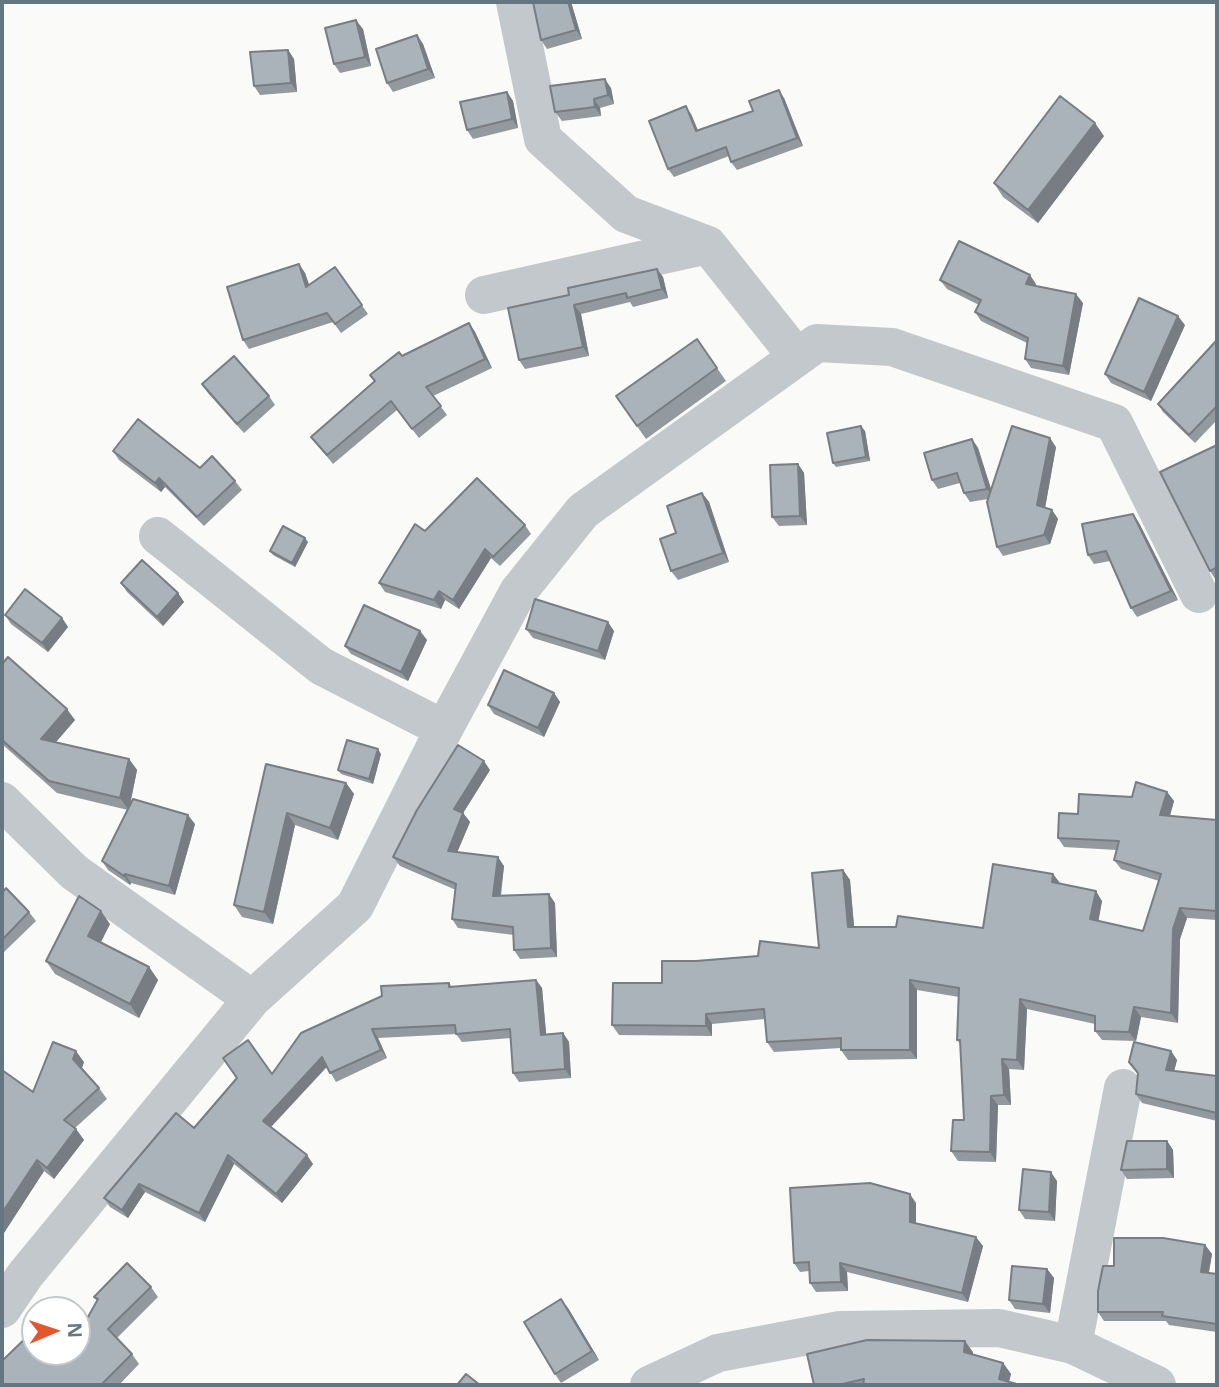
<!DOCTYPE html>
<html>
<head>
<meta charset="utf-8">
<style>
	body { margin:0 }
	#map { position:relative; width:1219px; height:1387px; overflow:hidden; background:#fafaf8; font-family:"Noto Sans",sans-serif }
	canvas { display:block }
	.frame { position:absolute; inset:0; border:4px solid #657683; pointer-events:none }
	.north { position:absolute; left:21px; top:1296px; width:70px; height:70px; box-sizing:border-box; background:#fff; border:2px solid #c1c8cd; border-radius:50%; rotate:88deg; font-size:19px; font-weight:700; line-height:28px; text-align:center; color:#657683 }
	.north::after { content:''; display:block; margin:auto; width:24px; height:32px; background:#e4572e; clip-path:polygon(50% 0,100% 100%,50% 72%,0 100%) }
</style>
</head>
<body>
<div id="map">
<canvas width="1219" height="1387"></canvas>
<div class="frame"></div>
<div class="north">N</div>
</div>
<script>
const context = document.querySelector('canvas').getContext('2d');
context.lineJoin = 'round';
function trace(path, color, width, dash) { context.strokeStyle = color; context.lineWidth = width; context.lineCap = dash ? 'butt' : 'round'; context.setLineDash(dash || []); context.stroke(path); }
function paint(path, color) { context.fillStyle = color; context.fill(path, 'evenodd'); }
trace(new Path2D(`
	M 515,2 L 543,139 L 626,214 L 708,245 L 797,357
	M 484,295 L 708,245
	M 158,536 L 321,666 L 444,729
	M 2,801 L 74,872 L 252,999
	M 2,1309 L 25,1275 L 252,999 L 355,906 L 444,729 L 518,592 L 583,511 L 817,343 L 892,347 L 1114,423 L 1199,594
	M 1073,1345 L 1123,1088
	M 649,1385 L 718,1353 L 840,1330 L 999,1328 L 1073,1345 L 1157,1385`), '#c3c8cc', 38);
paint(new Path2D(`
	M 533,2 L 571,2 L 582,39 L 547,49 L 541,40 Z
	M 363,29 L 371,66 L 340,73 L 334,64 Z
	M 417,35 L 423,44 L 435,78 L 393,92 L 387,83 Z
	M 288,50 L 294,59 L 297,92 L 260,95 L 254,86 Z
	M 611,88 L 614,104 L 600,108 L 601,116 L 562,121 L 555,112 Z
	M 507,92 L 513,101 L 518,128 L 473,139 L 467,130 Z
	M 784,98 L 803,146 L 737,170 L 731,162 L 729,156 L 674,177 L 668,169 L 691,114 L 698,130 L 753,111 Z
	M 1104,136 L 1038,223 L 1003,197 L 994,183 Z
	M 299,264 L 305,273 L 309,285 L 335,267 L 368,314 L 341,333 L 333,322 L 249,349 L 243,340 Z
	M 657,269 L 663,277 L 668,298 L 633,307 L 630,302 L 581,314 L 589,356 L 525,369 L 519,360 L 569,295 Z
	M 940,280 L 1036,284 L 1035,286 L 1083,303 L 1069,375 L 1031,368 L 1025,359 L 1027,343 L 981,321 L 975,312 L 979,305 L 947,289 Z
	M 469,323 L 475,332 L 492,368 L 433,396 L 447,415 L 419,438 L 397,410 L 333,464 L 311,437 L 375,382 L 402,356 Z
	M 1185,325 L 1151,401 L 1111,383 L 1105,374 Z
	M 697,339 L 726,381 L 646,439 L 616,396 Z
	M 1217,342 L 1217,420 L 1195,443 L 1163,412 L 1158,404 Z
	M 202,384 L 269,396 L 275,405 L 244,433 L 208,393 Z
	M 865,431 L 870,461 L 836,467 L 833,463 Z
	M 972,439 L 978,448 L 991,490 L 1056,447 L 1045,507 L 1052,510 L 1058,519 L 1050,544 L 1003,556 L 997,547 L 988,499 L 970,502 L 964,493 L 960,483 L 938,489 L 932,480 Z
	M 1217,445 L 1217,582 L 1210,571 Z
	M 113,451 L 200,468 L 235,481 L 242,490 L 204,526 L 165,487 L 161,492 L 119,460 Z
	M 798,464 L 804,473 L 807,525 L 779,526 L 772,517 Z
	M 702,493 L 709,502 L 729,562 L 678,580 L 671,571 L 676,533 Z
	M 1133,514 L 1139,523 L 1178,600 L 1137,617 L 1131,608 L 1110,561 L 1094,564 L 1088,555 Z
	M 525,525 L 531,534 L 500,566 L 491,558 L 459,609 L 445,600 L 441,609 L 385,592 L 379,583 L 425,531 Z
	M 308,542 L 295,567 L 273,555 L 270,551 Z
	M 121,583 L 178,593 L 184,602 L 163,626 L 127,592 Z
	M 5,615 L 62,618 L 68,627 L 48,652 L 11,624 Z
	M 526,629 L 614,631 L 605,660 L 533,638 Z
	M 420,631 L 427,640 L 408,681 L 351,654 L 345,646 Z
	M 2,664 L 75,720 L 56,742 L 129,759 L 137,770 L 129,808 L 195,824 L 175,895 L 131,883 L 130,885 L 108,870 L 102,861 L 128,810 L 57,793 L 2,744 Z
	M 554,693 L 560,702 L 544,737 L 494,714 L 488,705 Z
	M 381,754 L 373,784 L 341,774 L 338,770 Z
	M 266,764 L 346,783 L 354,794 L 338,840 L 295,825 L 273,924 L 242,917 L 234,905 Z
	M 490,770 L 463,813 L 470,822 L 457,852 L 504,866 L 501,896 L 555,903 L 557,957 L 520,959 L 514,950 L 514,935 L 458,928 L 452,919 L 456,890 L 400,866 L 393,857 Z
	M 1167,792 L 1174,801 L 1170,816 L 1217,820 L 1217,920 L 1187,918 L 1180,939 L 1178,1023 L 1141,1017 L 1136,1041 L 1102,1040 L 1095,1031 L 1095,1024 L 1027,1009 L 1024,1070 L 1009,1069 L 1011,1105 L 998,1105 L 996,1162 L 958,1161 L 951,1151 L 964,1120 L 961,1045 L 957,1040 L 959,997 L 917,990 L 917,1059 L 848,1060 L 841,1050 L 841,1048 L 774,1052 L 767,1042 L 765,1019 L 712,1024 L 712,1036 L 619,1035 L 612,1025 L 662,983 L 696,961 L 758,956 L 819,948 L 843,870 L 850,880 L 854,927 L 983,928 L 1053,874 L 1060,884 L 1102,901 L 1098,921 L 1143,931 L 1159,881 L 1121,869 L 1114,860 L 1117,850 L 1064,847 L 1058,838 L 1078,814 L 1132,797 Z
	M 2,893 L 29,912 L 36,921 L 4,952 L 2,950 Z
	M 110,924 L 101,942 L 149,967 L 158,980 L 139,1018 L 55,974 L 46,961 Z
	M 536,980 L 542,988 L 546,1034 L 563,1033 L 569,1042 L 571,1078 L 519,1082 L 513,1073 L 511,1038 L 462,1042 L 456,1034 L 378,1038 L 387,1058 L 336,1082 L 327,1067 L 271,1127 L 313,1164 L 282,1203 L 234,1164 L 205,1222 L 145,1192 L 128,1218 L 110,1207 L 104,1198 L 194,1128 L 272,1074 L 449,983 L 452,987 Z
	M 1171,1051 L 1177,1060 L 1174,1071 L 1217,1076 L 1217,1121 L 1142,1103 L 1136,1094 L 1138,1074 L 1129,1062 Z
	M 84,1062 L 82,1068 L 99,1088 L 107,1099 L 75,1128 L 84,1140 L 54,1179 L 44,1171 L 2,1236 L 33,1092 Z
	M 1167,1141 L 1173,1150 L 1174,1178 L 1127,1179 L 1121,1170 Z
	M 1057,1181 L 1055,1221 L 1025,1219 L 1019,1210 Z
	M 916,1203 L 916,1223 L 983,1246 L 968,1302 L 847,1272 L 848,1291 L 816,1292 L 810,1283 L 809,1271 L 800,1272 L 794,1263 Z
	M 1205,1245 L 1212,1254 L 1209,1273 L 1217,1274 L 1217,1332 L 1169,1325 L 1166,1321 L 1104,1321 L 1098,1312 L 1114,1266 Z
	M 1047,1269 L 1054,1278 L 1050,1313 L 1015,1309 L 1009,1300 Z
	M 151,1287 L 158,1297 L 117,1338 L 132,1354 L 139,1364 L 119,1385 L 2,1385 L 88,1317 L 97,1301 L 94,1297 Z
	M 568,1308 L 599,1360 L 561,1383 L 555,1374 Z
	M 973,1352 L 973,1355 L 1003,1363 L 1011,1374 L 1009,1382 L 1020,1385 L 814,1385 Z`), '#929a9f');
paint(new Path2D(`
	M 568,2 L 571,2 L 582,39 L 576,30 Z
	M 356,20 L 363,29 L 371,66 L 365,57 Z
	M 417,35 L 423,44 L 435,78 L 428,69 Z
	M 288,50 L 294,59 L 297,92 L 291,83 Z
	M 605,79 L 611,88 L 614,104 L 608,95 Z
	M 779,90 L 784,98 L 803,146 L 797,138 Z
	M 507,92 L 513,101 L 518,128 L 512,119 Z
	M 594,99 L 600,108 L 601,116 L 595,107 Z
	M 686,106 L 691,114 L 701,139 L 696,131 Z
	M 1095,123 L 1104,136 L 1038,223 L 1028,210 Z
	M 299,264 L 305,273 L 313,296 L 306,287 Z
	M 657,269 L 663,277 L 668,298 L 662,289 Z
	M 1030,275 L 1036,284 L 1032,293 L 1026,284 Z
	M 1076,294 L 1083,303 L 1069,375 L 1063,366 Z
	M 574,305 L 581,314 L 589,356 L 583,347 Z
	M 1178,316 L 1185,325 L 1151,401 L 1144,392 Z
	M 469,323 L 475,332 L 492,368 L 485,359 Z
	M 861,426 L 865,431 L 870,461 L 866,457 Z
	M 1050,438 L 1056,447 L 1044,514 L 1037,505 Z
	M 972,439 L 978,448 L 994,498 L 987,489 Z
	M 798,464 L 804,473 L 807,525 L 800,516 Z
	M 159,478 L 165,487 L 161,492 L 155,483 Z
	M 702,493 L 709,502 L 729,562 L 723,553 Z
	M 1052,510 L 1058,519 L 1050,544 L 1044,535 Z
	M 1133,514 L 1139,523 L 1178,600 L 1171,591 Z
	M 305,538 L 308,542 L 295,567 L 292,563 Z
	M 485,549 L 491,558 L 459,609 L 453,600 Z
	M 439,591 L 445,600 L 441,609 L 434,600 Z
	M 178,593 L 184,602 L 163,626 L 157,617 Z
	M 62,618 L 68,627 L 48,652 L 42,643 Z
	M 608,622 L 614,631 L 605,660 L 598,651 Z
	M 420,631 L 427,640 L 408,681 L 401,672 Z
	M 554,693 L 560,702 L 544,737 L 538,728 Z
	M 67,709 L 75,720 L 49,750 L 41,739 Z
	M 378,749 L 381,754 L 373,784 L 369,779 Z
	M 129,759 L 137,770 L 129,810 L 120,798 Z
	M 484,761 L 490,770 L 460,818 L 454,809 Z
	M 346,783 L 354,794 L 338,840 L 330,828 Z
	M 1167,792 L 1174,801 L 1167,825 L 1160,815 Z
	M 287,813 L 295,825 L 273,924 L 264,912 Z
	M 463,813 L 470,822 L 454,860 L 448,851 Z
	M 188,815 L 195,824 L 175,895 L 169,886 Z
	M 498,857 L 504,866 L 499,905 L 493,896 Z
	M 843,870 L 850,880 L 855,937 L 848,927 Z
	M 125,874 L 131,883 L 130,885 L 124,876 Z
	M 1053,874 L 1060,883 L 1059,892 L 1052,882 Z
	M 1096,891 L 1102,901 L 1097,929 L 1090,919 Z
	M 549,894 L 555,903 L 557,957 L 551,948 Z
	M 1180,908 L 1187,918 L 1180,939 L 1178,1023 L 1171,1013 L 1173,929 Z
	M 101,911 L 110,924 L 97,949 L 88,936 Z
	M 149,967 L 158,980 L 139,1018 L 130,1004 Z
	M 536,980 L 542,988 L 547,1043 L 541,1035 Z
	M 910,980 L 917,990 L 917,1059 L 910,1050 Z
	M 1020,999 L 1027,1009 L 1024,1070 L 1017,1060 Z
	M 1134,1007 L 1141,1017 L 1136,1041 L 1129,1032 Z
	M 706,1014 L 712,1024 L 712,1036 L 706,1026 Z
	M 372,1029 L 378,1038 L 387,1058 L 381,1050 Z
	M 563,1033 L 569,1042 L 571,1078 L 565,1069 Z
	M 76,1051 L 84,1062 L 81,1070 L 73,1059 Z
	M 1171,1051 L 1177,1060 L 1172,1079 L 1166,1070 Z
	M 322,1057 L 328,1065 L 269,1129 L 263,1121 Z
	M 1002,1059 L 1009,1069 L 1011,1105 L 1004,1095 Z
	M 991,1096 L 998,1105 L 996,1162 L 990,1152 Z
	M 76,1129 L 84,1140 L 54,1179 L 47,1168 Z
	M 1167,1141 L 1173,1150 L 1174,1178 L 1167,1169 Z
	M 228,1155 L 234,1164 L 205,1222 L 199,1213 Z
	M 307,1155 L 313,1164 L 282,1203 L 276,1194 Z
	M 37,1160 L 44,1171 L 2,1236 L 2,1213 Z
	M 1051,1172 L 1057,1181 L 1055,1221 L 1049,1212 Z
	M 139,1184 L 145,1192 L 128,1218 L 122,1210 Z
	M 910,1194 L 916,1203 L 916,1231 L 910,1222 Z
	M 976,1237 L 983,1246 L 968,1302 L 962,1293 Z
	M 1205,1245 L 1212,1254 L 1207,1281 L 1201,1272 Z
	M 840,1263 L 847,1272 L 848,1291 L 841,1282 Z
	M 1047,1269 L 1054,1278 L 1050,1313 L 1043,1304 Z
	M 561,1299 L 568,1308 L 599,1360 L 592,1351 Z
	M 965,1341 L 973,1352 L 971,1363 L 964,1352 Z
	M 1003,1363 L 1011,1374 L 1008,1385 L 999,1379 Z`), '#777d82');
const building = new Path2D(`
	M 533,2 L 568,2 L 576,30 L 541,40 Z
	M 356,20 L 365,57 L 334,64 L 325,28 Z
	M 417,35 L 428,69 L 387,83 L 376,49 Z
	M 288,50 L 291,83 L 254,86 L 250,52 Z
	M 605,79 L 608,95 L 594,99 L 595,107 L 555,112 L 550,86 Z
	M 779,90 L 797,138 L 731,162 L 726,147 L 668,169 L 649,121 L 686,106 L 696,131 L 753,111 L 749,101 Z
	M 507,92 L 512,119 L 467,130 L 460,102 Z
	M 1060,96 L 1095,123 L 1028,210 L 994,183 Z
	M 959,241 L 1030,275 L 1026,284 L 1076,294 L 1063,366 L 1025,359 L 1028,338 L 975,312 L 981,300 L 940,280 Z
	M 299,264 L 306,287 L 335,267 L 362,305 L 335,324 L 327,313 L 243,340 L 227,287 Z
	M 657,269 L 662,289 L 627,298 L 626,293 L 574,305 L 583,347 L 519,360 L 508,308 L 569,295 L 568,288 Z
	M 1139,298 L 1178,316 L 1144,392 L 1105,374 Z
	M 469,323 L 485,359 L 426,387 L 441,406 L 412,429 L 391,401 L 327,455 L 311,437 L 375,381 L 370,375 L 399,352 L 402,356 Z
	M 697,339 L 717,368 L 637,426 L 616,396 Z
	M 1216,341 L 1217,342 L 1217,406 L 1189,435 L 1158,404 Z
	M 234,356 L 269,396 L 237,424 L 202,384 Z
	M 138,419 L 200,468 L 212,456 L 235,481 L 197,517 L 159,478 L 155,483 L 113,451 Z
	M 861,426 L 866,457 L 833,463 L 827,433 Z
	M 1012,426 L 1050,438 L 1037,505 L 1052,510 L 1044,535 L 997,547 L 987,502 Z
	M 972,439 L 987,489 L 964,493 L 957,473 L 932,480 L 924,453 Z
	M 1217,445 L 1217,567 L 1210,571 L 1160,472 Z
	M 798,464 L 800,516 L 772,517 L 770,465 Z
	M 477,478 L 525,525 L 493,557 L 485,549 L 453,600 L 439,591 L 434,600 L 379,583 L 415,524 L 425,531 Z
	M 702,493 L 723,553 L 671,571 L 660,539 L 676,533 L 667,506 Z
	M 1133,514 L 1171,591 L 1131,608 L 1106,551 L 1088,555 L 1082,524 Z
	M 283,526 L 305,538 L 292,563 L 270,551 Z
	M 142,560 L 178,593 L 157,617 L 121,583 Z
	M 25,589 L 62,618 L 42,643 L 5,615 Z
	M 535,599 L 608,622 L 598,651 L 526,629 Z
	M 364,605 L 420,631 L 401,672 L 345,646 Z
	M 8,657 L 67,709 L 41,739 L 129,759 L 120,798 L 49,781 L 2,740 L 2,664 Z
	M 504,670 L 554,693 L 538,728 L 488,705 Z
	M 347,740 L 378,749 L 369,779 L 338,770 Z
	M 458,745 L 484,761 L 454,809 L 463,813 L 448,851 L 498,857 L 493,896 L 549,894 L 551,948 L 514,950 L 513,927 L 452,919 L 456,884 L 393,857 L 417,810 Z
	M 266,764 L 346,783 L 330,828 L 287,813 L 264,912 L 234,905 Z
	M 1136,782 L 1167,792 L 1160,815 L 1217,820 L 1217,911 L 1180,908 L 1173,929 L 1171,1013 L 1134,1007 L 1129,1032 L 1095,1031 L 1095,1016 L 1020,999 L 1017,1060 L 1002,1059 L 1004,1095 L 991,1096 L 990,1152 L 951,1151 L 953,1120 L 964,1120 L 960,1040 L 957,1040 L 959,988 L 910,980 L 910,1050 L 841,1050 L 841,1038 L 767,1042 L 764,1009 L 706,1014 L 706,1026 L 612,1025 L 613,983 L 662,983 L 662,961 L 696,961 L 758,956 L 760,941 L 819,948 L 812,873 L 843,870 L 848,927 L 896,927 L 898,916 L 983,928 L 993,864 L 1053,874 L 1052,882 L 1096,891 L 1090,919 L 1143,931 L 1161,874 L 1114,860 L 1119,841 L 1058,838 L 1059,813 L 1078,814 L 1079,794 L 1132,797 Z
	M 133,799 L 188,815 L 169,886 L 125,874 L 124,876 L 102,861 Z
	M 6,888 L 29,912 L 2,940 L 2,893 Z
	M 79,896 L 101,911 L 88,936 L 149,967 L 130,1004 L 46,961 Z
	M 536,980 L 541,1035 L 563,1033 L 565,1069 L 513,1073 L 510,1029 L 456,1034 L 455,1025 L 372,1029 L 381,1050 L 330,1073 L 322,1057 L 263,1121 L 307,1155 L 276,1194 L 228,1155 L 199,1213 L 139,1184 L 122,1210 L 104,1198 L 176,1113 L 194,1128 L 237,1078 L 223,1058 L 248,1040 L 272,1074 L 301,1033 L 382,996 L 381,986 L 449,983 L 449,987 Z
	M 53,1042 L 76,1051 L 73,1059 L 99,1088 L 64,1120 L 76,1129 L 47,1168 L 37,1160 L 2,1213 L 2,1070 L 33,1092 Z
	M 1134,1042 L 1171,1051 L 1166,1070 L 1217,1076 L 1217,1113 L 1136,1094 L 1138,1073 L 1129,1062 Z
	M 1127,1141 L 1167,1141 L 1167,1169 L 1121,1170 Z
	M 1023,1169 L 1051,1172 L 1049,1212 L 1019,1210 Z
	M 870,1183 L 910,1194 L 910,1222 L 976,1237 L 962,1293 L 840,1263 L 841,1282 L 810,1283 L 809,1262 L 794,1263 L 790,1188 Z
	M 1114,1238 L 1163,1238 L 1205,1245 L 1201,1272 L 1217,1274 L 1217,1324 L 1162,1316 L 1163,1312 L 1098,1312 L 1098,1291 L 1103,1266 L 1114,1266 Z
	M 127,1263 L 151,1287 L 108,1329 L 132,1354 L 101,1385 L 2,1385 L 2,1361 L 35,1329 L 35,1352 L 77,1352 L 77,1312 L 88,1317 L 98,1299 L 94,1297 Z
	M 1012,1266 L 1047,1269 L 1043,1304 L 1009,1300 Z
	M 561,1299 L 592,1351 L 555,1374 L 524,1322 Z
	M 60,1304 L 74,1310 L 54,1310 Z
	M 867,1340 L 965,1341 L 964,1352 L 1003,1363 L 999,1379 L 1020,1385 L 863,1385 L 864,1379 L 838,1385 L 814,1385 L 807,1354 Z
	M 466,1374 L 480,1385 L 457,1385 Z`);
paint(building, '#aab3b9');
trace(building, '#777d82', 2);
</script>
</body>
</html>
